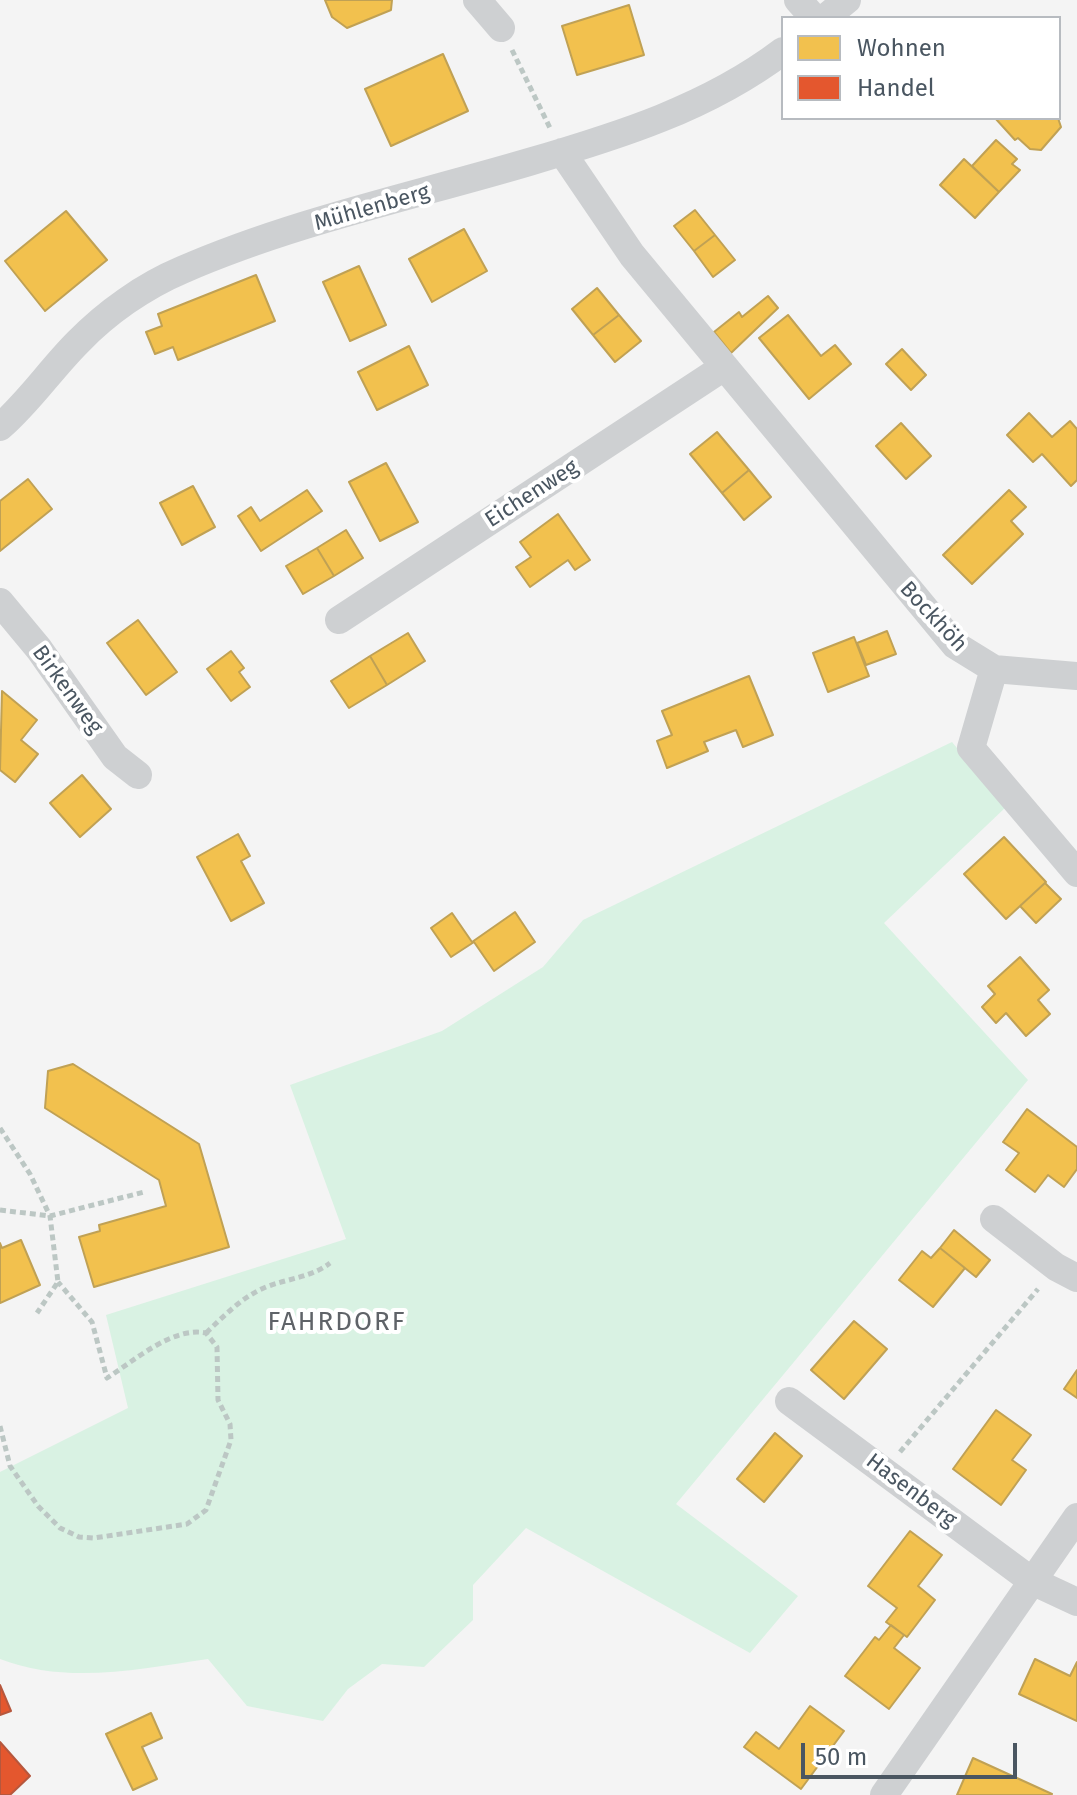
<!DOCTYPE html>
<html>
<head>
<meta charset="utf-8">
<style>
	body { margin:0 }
	#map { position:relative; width:1077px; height:1795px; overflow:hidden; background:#f4f4f4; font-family:"Fira Sans",sans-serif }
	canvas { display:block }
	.legend { position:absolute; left:781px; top:16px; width:280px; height:104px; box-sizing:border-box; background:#fff; border:2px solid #b7bbc0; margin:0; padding:10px 14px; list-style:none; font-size:24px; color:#4a5661 }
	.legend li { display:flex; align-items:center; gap:16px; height:40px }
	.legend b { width:40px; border:2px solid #b7bbc0 }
	.scale { position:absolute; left:801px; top:1743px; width:216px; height:36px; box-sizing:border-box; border:4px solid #4a5661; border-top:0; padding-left:10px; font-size:24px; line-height:28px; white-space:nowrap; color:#4a5661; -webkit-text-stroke:6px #fff; paint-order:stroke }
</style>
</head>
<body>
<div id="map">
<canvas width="1077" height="1795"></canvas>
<ul class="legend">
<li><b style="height:22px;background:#f2c14e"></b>Wohnen</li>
<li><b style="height:22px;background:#e4572e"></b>Handel</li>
</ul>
<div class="scale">50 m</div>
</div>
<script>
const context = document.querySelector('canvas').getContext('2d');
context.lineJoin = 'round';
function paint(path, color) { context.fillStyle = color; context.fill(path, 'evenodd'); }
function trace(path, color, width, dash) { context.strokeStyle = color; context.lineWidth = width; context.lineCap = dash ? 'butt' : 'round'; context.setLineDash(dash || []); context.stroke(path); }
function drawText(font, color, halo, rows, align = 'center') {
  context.font = font + ' "Fira Sans",sans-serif'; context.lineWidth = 8; context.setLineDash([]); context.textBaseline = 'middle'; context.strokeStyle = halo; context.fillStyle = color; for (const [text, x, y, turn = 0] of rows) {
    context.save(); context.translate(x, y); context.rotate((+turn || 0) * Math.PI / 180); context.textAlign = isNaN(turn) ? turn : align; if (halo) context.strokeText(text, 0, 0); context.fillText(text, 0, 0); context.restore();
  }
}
paint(new Path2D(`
	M 952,742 L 1006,807 L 884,923 L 1028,1080 L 676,1504 L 798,1596 L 750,1653 L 526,1528 L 473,1585 L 473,1620 L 424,1667 L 382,1664 L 348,1689 L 323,1721 L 247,1706 L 208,1659 C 140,1669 67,1685 0,1659 L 0,1472 L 128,1408 L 106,1315 L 346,1239 L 290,1085 L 442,1031 L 543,967 L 583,920 Z`), '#d9f2e3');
const homes = new Path2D(`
	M 325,0 L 392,0 L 391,10 L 347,28 L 332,17 Z
	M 629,5 L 644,55 L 577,75 L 562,26 Z
	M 443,54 L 468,111 L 391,146 L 365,89 Z
	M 995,118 L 1058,118 L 1061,127 L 1041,150 L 1030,149 L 1018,138 L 1015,140 Z
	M 996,140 L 1017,159 L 1012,164 L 1020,170 L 999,192 L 972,166 Z
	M 964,159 L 999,192 L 975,218 L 940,185 Z
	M 695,210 L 715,235 L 694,251 L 674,226 Z
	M 66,211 L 107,260 L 45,311 L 5,261 Z
	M 464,229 L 487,271 L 432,302 L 409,259 Z
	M 715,235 L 735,260 L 713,277 L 694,251 Z
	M 359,266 L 386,325 L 350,341 L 323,282 Z
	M 256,275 L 275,321 L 178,360 L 173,347 L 155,354 L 146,332 L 162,326 L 158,314 Z
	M 597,288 L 619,315 L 593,335 L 572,309 Z
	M 768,296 L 778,308 L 731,353 L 714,332 L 739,312 L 742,317 Z
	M 619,315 L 641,341 L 615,362 L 593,335 Z
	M 788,315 L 821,356 L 835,345 L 851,364 L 809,399 L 759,338 Z
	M 409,346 L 428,385 L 377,410 L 358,372 Z
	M 902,349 L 926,375 L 911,390 L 886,364 Z
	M 1029,413 L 1052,437 L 1070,421 L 1077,429 L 1077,480 L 1071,486 L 1042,454 L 1033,462 L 1007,435 Z
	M 901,423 L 931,456 L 906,479 L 876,446 Z
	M 717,432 L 749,470 L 722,493 L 690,454 Z
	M 386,463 L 418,522 L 380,541 L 349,482 Z
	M 749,470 L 771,497 L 744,520 L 722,493 Z
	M 28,479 L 52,509 L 0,551 L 0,501 Z
	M 193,486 L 215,527 L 182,545 L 160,503 Z
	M 307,490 L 322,511 L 261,551 L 238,516 L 251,507 L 260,521 Z
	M 1009,490 L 1026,507 L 1011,521 L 1023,534 L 972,584 L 943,555 Z
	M 558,514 L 590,560 L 575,570 L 568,560 L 530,587 L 516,567 L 531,557 L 520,542 Z
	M 346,530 L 363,558 L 334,576 L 317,548 Z
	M 317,548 L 334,576 L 303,594 L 286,566 Z
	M 138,620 L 177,672 L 146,695 L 107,643 Z
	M 887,631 L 896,654 L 866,665 L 857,643 Z
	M 408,633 L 425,661 L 387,685 L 370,656 Z
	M 854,637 L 869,676 L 828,692 L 813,653 Z
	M 231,651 L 244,668 L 239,672 L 250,687 L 231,701 L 207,669 Z
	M 370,656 L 387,685 L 349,708 L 331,681 Z
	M 749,676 L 773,735 L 743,747 L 736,730 L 704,742 L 708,751 L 667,768 L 657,741 L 672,735 L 662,711 Z
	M 2,691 L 37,720 L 21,740 L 38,754 L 15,782 L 0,770 Z
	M 82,775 L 111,809 L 80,837 L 50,803 Z
	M 238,834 L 250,856 L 241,861 L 264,903 L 231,921 L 197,857 Z
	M 1004,837 L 1046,882 L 1006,919 L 964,874 Z
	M 1045,883 L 1061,899 L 1036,923 L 1020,906 Z
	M 515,912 L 535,942 L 494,971 L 474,942 L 451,957 L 431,928 L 452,913 L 472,942 Z
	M 1020,957 L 1049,990 L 1038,1000 L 1050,1014 L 1026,1036 L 1006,1013 L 996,1023 L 982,1007 L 995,994 L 988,986 Z
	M 73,1064 L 199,1144 L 229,1247 L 94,1287 L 79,1237 L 100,1231 L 99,1225 L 166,1206 L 159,1180 L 45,1108 L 48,1071 Z
	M 1027,1109 L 1077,1147 L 1077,1169 L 1064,1187 L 1048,1175 L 1035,1192 L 1006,1170 L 1019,1153 L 1003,1142 Z
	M 954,1230 L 990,1260 L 976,1277 L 940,1248 Z
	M 21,1240 L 40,1285 L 0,1303 L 0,1243 L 2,1248 Z
	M 940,1248 L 965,1268 L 933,1307 L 899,1280 L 922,1251 L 931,1258 Z
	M 854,1321 L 887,1349 L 844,1399 L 811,1370 Z
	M 1077,1370 L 1077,1398 L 1064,1389 Z
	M 996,1410 L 1031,1435 L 1012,1460 L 1026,1470 L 1001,1505 L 953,1469 Z
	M 775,1433 L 802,1456 L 764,1502 L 737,1479 Z
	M 910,1531 L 942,1555 L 918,1586 L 935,1600 L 907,1637 L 886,1622 L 897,1608 L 868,1586 Z
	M 891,1625 L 904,1635 L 894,1648 L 920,1668 L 889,1709 L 845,1676 L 875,1637 L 879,1640 Z
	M 1035,1659 L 1070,1676 L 1077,1662 L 1077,1721 L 1019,1694 Z
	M 810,1706 L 844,1731 L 801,1789 L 744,1747 L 756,1732 L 779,1749 Z
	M 151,1713 L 162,1738 L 142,1747 L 157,1779 L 133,1790 L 106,1734 Z
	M 973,1758 L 1052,1794 L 1051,1795 L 957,1795 Z`);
paint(homes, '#f2c14e');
trace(homes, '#c0a154', 2);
const shops = new Path2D(`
	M 0,1685 L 11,1711 L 0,1715 Z
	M 0,1742 L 30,1776 L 10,1795 L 0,1795 Z`);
paint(shops, '#e4572e');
trace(shops, '#b6573d', 2);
trace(new Path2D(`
	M 512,50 L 550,128
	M 0,1128 L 30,1174 L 50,1216 L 58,1282 L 37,1313
	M 0,1210 L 50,1216 L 144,1192
	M 206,1333 C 225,1315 242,1297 266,1287 C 289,1278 310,1278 330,1263
	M 0,1426 L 10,1466 L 38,1506 L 60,1528 L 79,1537 L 94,1538 L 187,1524 L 206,1510 L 231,1440 L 230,1424 L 218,1400 L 217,1347 L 206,1333 C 173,1326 134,1361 107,1378 L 92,1322 L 58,1282
	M 900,1452 L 1038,1289`), '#bcc7c4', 5, [6, 4]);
trace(new Path2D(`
	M 477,0 L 501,28
	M 798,0 L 814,18
	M 825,18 L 847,0
	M 562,152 L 632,255 L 955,645 L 994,669 L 1077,676
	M 0,427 C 30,401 50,370 78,342 C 106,313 144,286 182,270 C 292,222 414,196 529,162 C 618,136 708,108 783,51
	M 0,602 L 39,649 L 115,757 L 138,775
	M 339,620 L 724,367
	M 994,669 L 971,748 L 1077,873
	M 994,1219 L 1056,1267 L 1077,1278
	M 789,1401 L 1032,1581 L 1077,1602
	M 884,1795 L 1077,1517`), '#ced0d2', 28);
drawText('22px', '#4a5661', '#fff', [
	["Mühlenberg",372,208,-16],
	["Eichenweg",532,494,-33],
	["Bockhöh",933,617,47],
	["Birkenweg",67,690,54],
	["Hasenberg",911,1491,37]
]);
context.letterSpacing = '2px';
drawText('26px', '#5f6368', '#fff', [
	["FAHRDORF",337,1323]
]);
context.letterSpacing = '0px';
</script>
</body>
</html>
